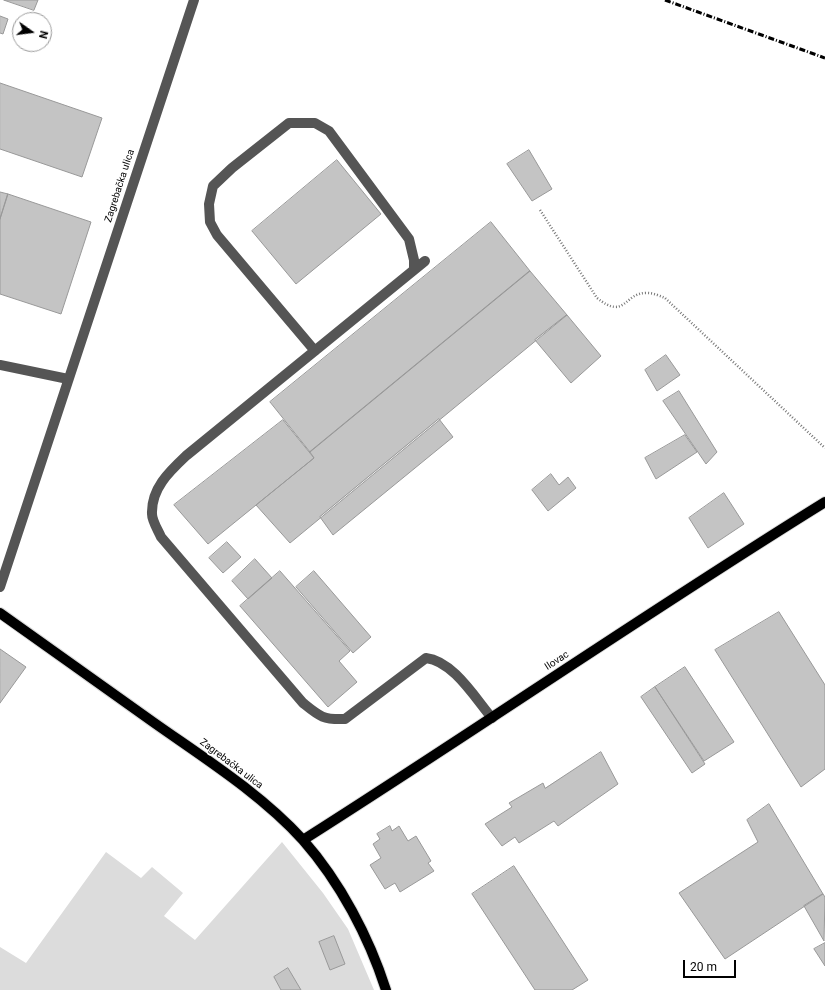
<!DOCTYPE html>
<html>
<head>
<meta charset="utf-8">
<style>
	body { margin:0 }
	#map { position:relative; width:825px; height:990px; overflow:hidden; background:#fff; font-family:Roboto,sans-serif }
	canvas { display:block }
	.north { position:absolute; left:12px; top:12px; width:40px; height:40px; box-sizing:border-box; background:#fff; border:1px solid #999; border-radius:50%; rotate:104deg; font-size:11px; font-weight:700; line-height:16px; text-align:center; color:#000 }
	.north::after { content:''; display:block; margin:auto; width:14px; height:18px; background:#000; clip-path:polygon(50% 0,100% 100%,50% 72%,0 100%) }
	.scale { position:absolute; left:683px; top:960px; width:53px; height:18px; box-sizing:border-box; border:2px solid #000; border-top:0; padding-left:5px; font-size:12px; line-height:14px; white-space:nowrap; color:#000; -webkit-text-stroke:3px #fff; paint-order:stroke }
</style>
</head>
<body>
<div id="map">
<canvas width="825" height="990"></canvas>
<div class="north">N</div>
<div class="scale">20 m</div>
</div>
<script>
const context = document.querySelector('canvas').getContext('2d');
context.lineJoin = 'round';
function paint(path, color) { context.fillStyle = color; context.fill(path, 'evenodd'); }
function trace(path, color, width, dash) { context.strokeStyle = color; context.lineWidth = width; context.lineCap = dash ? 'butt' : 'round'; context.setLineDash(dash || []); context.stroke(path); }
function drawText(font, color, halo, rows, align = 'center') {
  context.font = font + ' Roboto,sans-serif'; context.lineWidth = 3.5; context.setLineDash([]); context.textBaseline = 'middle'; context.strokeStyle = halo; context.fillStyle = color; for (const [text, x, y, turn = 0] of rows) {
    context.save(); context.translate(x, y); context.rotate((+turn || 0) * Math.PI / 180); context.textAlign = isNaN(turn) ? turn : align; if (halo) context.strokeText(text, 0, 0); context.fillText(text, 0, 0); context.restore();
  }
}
paint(new Path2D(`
	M 282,842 L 323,893 L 348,929 L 374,990 L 0,990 L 0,947 L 26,963 L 106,852 L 141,878 L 152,867 L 183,893 L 164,916 L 195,940 Z`), '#dcdcdc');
const building = new Path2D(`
	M 4,0 L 38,0 L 34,10 Z
	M 0,16 L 8,19 L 3,34 L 0,33 Z
	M 0,83 L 102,118 L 82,177 L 0,149 Z
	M 529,150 L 552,189 L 532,201 L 507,164 Z
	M 337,160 L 381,214 L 296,284 L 252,231 Z
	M 0,192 L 8,194 L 0,219 Z
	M 8,194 L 91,222 L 61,314 L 0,294 L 0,219 Z
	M 491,222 L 530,271 L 310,452 L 270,402 Z
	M 530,271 L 567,315 L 290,543 L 256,505 L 314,458 L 310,452 Z
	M 567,315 L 601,356 L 571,383 L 535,340 Z
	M 666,355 L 680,375 L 657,391 L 645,370 Z
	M 679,391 L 717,452 L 706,464 L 663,401 Z
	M 439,419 L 453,437 L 333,535 L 320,517 Z
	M 283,420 L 314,458 L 208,544 L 174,505 Z
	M 685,435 L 697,452 L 656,479 L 645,458 Z
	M 551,474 L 559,485 L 568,477 L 576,488 L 548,511 L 532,490 Z
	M 724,493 L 744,524 L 708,548 L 689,518 Z
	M 227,542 L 241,557 L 223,573 L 209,558 Z
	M 255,559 L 272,578 L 248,599 L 232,581 Z
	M 280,571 L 350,651 L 339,661 L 357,682 L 328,707 L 240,606 Z
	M 314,571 L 371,637 L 353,653 L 296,587 Z
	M 779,612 L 825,685 L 825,769 L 801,787 L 715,650 Z
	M 0,649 L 26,667 L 0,703 Z
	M 685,667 L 734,742 L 704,761 L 655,687 Z
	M 655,687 L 705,764 L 692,773 L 641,697 Z
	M 601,752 L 618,784 L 558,826 L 554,821 L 519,843 L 515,837 L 502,846 L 485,824 L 512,807 L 509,803 L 543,783 L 545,788 Z
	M 769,804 L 823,894 L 725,959 L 679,893 L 758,842 L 747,820 Z
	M 390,826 L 392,831 L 399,826 L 408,841 L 416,836 L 431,861 L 428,863 L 434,871 L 400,892 L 395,883 L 385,889 L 370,865 L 381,858 L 373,844 L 380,839 L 377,834 Z
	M 514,866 L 588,980 L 572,990 L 535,990 L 472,894 Z
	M 823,894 L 825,897 L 824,941 L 804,906 Z
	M 334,936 L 345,964 L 330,970 L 319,942 Z
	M 825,943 L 825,966 L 814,949 Z
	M 288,968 L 301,990 L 281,990 L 274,977 Z`);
paint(building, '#c4c4c4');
trace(building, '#999', 1);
const major = new Path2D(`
	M 0,613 C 51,649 102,686 153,722 C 204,758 260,793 303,840 C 340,882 369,937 386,990
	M 303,840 C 478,729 649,611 825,502`);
trace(major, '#dbdbdb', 12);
trace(new Path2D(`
	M 540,210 L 597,298 C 626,321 624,292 647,293 C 654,293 660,296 665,298 L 825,448`), '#777', 2.5, [1, 2]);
trace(new Path2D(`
	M 425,261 L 187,455 C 170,471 151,488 152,514 C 152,521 158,530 161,537 L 303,703 C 319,716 323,720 345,719 L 426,658 C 453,661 475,698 492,718
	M 315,351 L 217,235 L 210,222 L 209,204 L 213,186 L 232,168 L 289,123 L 315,123 L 329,131 L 409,239 L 414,260 L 414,270
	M 0,365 L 68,379
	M 0,587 L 194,0`), '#555', 10);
trace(major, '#000', 10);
trace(new Path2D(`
	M 665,0 L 825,58`), '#000', 3, [6, 2, 1, 2]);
drawText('10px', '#000', '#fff', [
	["Zagrebačka ulica",120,186,-72],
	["Ilovac",557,661,-33],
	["Zagrebačka ulica",231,764,37]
]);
</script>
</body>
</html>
